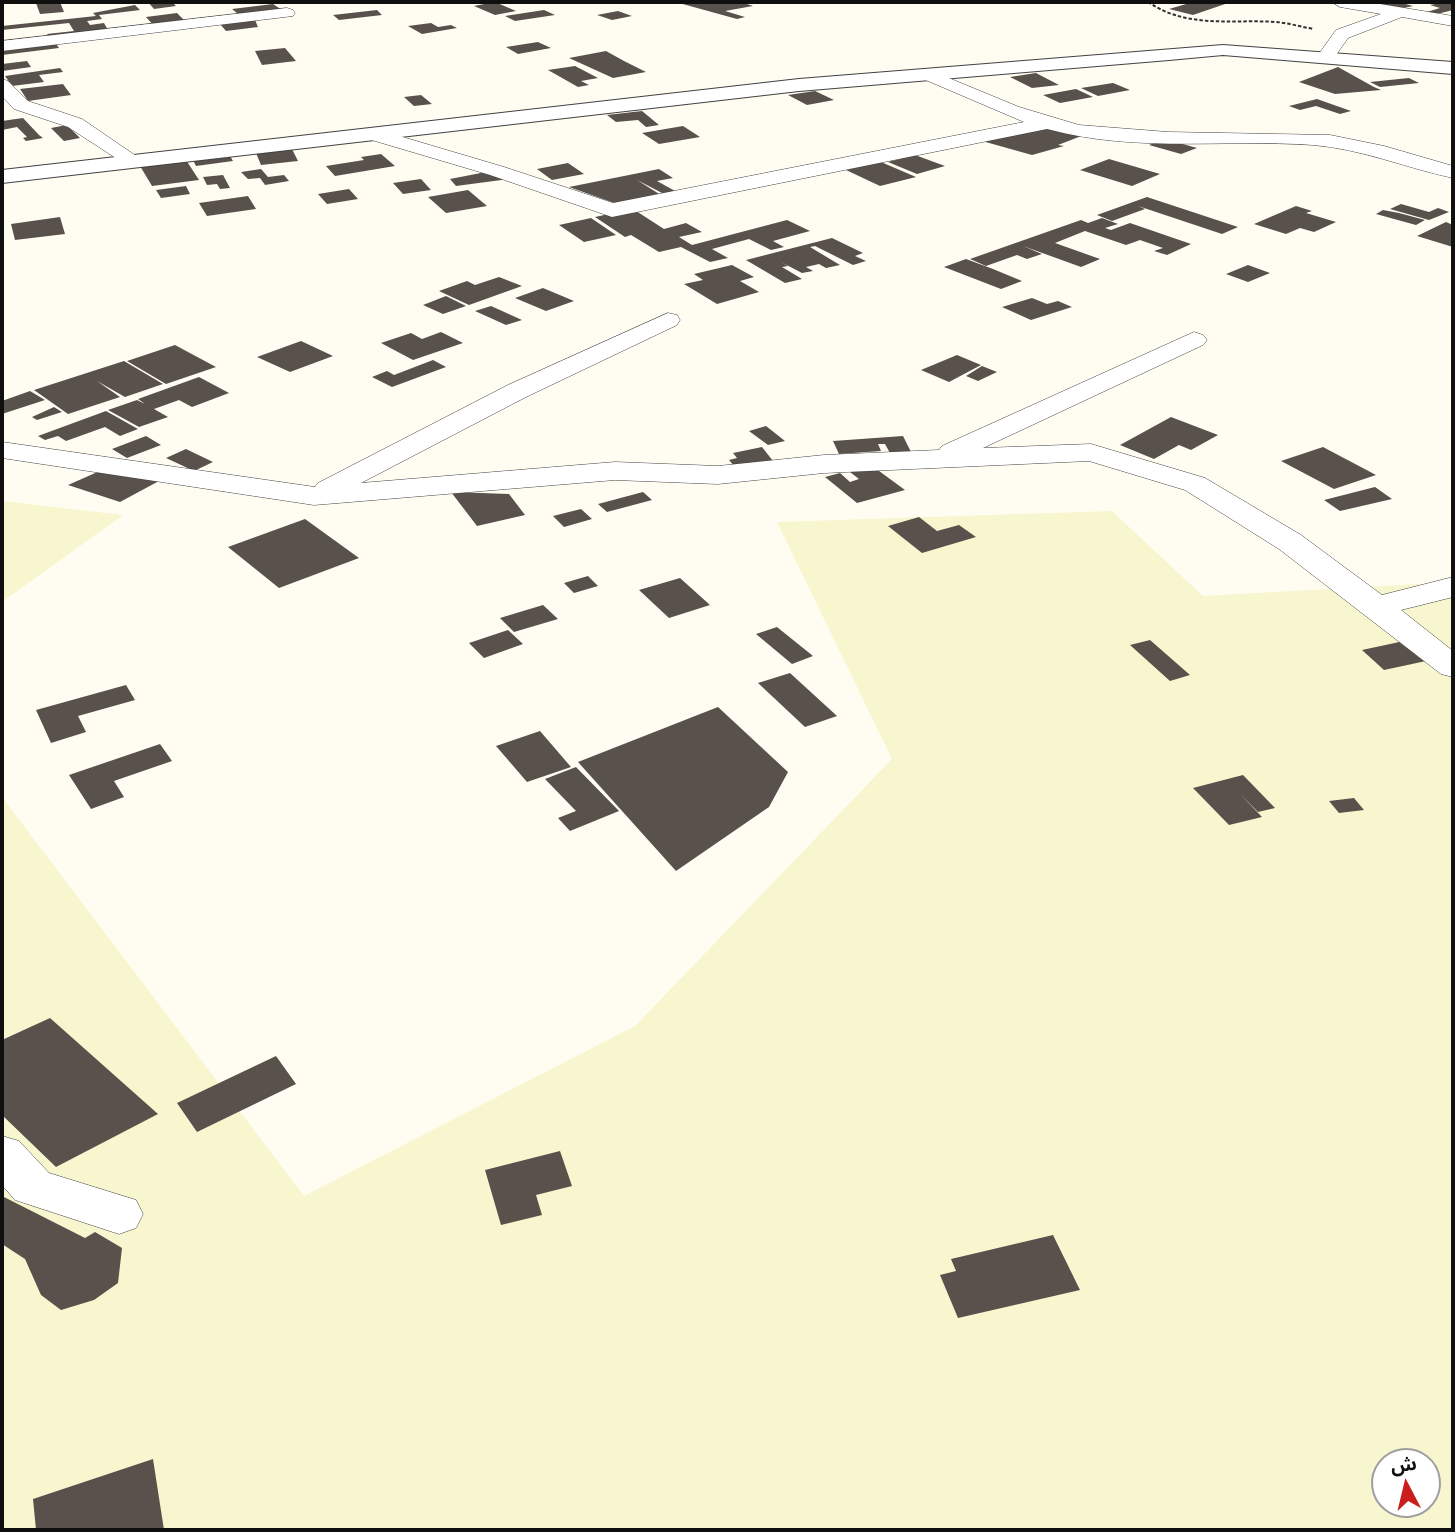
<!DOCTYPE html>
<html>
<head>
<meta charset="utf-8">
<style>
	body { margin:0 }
	#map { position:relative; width:1455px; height:1532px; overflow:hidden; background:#fffdf2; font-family:"PT Serif","Noto Sans Arabic",serif }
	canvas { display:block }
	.frame { position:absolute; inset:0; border:4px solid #0f0f0f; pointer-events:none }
	.north { position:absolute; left:1371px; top:1448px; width:70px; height:70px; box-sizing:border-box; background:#fff; border:2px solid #9f9f9f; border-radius:50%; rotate:353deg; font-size:19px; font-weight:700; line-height:28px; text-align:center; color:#0f0f0f }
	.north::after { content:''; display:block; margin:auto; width:24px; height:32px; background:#ca1e1c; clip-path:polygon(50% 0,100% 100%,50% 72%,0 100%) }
</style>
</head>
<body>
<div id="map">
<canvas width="1455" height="1532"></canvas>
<div class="frame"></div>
<div class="north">ش</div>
</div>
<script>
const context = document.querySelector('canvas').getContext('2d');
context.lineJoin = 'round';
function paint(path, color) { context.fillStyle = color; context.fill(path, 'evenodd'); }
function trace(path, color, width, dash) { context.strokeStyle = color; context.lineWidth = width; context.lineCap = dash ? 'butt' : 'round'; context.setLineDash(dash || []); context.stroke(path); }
paint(new Path2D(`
	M 2,501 L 123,515 L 2,602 Z
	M 1112,511 L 1203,596 L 1453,582 L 1453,1530 L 2,1530 L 2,797 L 304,1196 L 635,1026 L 892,759 L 777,522 ZM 1385,1462 L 1427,1462 L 1427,1504 L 1385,1504 Z`), '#f7f6cf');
paint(new Path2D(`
	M 60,2 L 64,12 L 40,14 L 36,3 Z
	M 148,2 L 172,2 L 176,6 L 154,9 Z
	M 495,2 L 516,11 L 495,15 L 474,6 Z
	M 741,2 L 753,6 L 725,11 L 745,17 L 737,19 L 679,3 Z
	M 1193,2 L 1231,2 L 1193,15 L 1169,9 Z
	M 1377,2 L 1398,2 L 1413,6 L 1399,9 L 1363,5 Z
	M 1445,2 L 1453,2 L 1453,10 L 1437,14 L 1427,12 L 1440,8 L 1430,5 Z
	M 273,4 L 285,12 L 243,18 L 232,9 Z
	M 135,5 L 140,10 L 99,15 L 102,19 L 87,21 L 90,25 L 104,23 L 109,32 L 49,38 L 47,34 L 74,31 L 69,23 L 2,30 L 2,26 L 96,16 L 93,13 Z
	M 377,10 L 382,15 L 339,20 L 333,15 Z
	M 544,10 L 555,15 L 515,21 L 505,16 Z
	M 618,11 L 632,16 L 612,20 L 597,15 Z
	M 177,13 L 187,23 L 155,27 L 146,17 Z
	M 255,20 L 258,27 L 226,31 L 220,24 Z
	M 431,23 L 438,27 L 451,25 L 457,28 L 422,34 L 408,26 Z
	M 55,42 L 59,48 L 2,55 L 2,47 Z
	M 538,42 L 551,48 L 518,54 L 506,47 Z
	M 285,48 L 296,61 L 262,65 L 255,51 Z
	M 606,51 L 624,61 L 646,72 L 613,78 L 569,58 Z
	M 27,61 L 31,67 L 2,71 L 2,64 Z
	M 575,66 L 598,78 L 581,81 L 589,85 L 578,87 L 548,70 Z
	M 1338,67 L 1374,87 L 1381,90 L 1335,94 L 1299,82 Z
	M 60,68 L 63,72 L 39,75 L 44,82 L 12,86 L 5,76 Z
	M 1036,73 L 1059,85 L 1032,88 L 1010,77 Z
	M 1409,78 L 1419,83 L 1380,87 L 1370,82 Z
	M 1113,83 L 1130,90 L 1098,96 L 1081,88 Z
	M 63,84 L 71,95 L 28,101 L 20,89 Z
	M 1076,89 L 1093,97 L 1060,103 L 1043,95 Z
	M 815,91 L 834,100 L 807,105 L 788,95 Z
	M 421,95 L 432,104 L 414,106 L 404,97 Z
	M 1317,99 L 1351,111 L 1340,114 L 1316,106 L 1300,110 L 1289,106 Z
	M 642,111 L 659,125 L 646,127 L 638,120 L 616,122 L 607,115 Z
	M 23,118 L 39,135 L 43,138 L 26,141 L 23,138 L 27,137 L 17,127 L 2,130 L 2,121 Z
	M 67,125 L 80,138 L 64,141 L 51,128 Z
	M 683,126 L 700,137 L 659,144 L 642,133 Z
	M 1055,127 L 1084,135 L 1058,145 L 1064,146 L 1032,155 L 982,141 Z
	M 1165,139 L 1197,148 L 1181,154 L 1149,145 Z
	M 292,149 L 298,161 L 261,165 L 256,153 Z
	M 381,154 L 395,166 L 335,176 L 326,166 L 364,160 L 361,157 Z
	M 915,155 L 945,166 L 917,174 L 888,162 Z
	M 230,156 L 233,161 L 196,166 L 193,160 Z
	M 1109,159 L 1160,174 L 1132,186 L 1080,170 Z
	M 186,160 L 199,180 L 152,186 L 140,166 Z
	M 881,162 L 916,177 L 880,186 L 846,170 Z
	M 568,163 L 584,174 L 552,180 L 537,169 Z
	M 261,169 L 268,177 L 284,175 L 289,181 L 265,185 L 260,178 L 248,179 L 241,172 Z
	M 659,169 L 673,178 L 657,181 L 675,191 L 664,194 L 637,180 L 664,197 L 620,205 L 569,187 Z
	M 486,172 L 509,179 L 456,186 L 450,179 Z
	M 223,175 L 230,188 L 220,189 L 217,184 L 207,185 L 203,177 Z
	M 421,179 L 431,190 L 403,194 L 393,183 Z
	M 186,186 L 190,194 L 161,198 L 156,190 Z
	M 349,189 L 358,199 L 327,204 L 318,194 Z
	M 468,190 L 487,206 L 446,213 L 428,197 Z
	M 248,196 L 256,209 L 207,216 L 199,203 Z
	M 1147,197 L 1238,227 L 1222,234 L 1138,206 L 1145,209 L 1112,221 L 1097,215 Z
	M 1401,204 L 1429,212 L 1438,208 L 1449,212 L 1429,220 L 1390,209 Z
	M 1296,206 L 1312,211 L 1306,213 L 1336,222 L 1314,232 L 1300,228 L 1286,234 L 1254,224 Z
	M 633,209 L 664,229 L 686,223 L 702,232 L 679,237 L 692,245 L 787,220 L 810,231 L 773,241 L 784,247 L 771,250 L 749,239 L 712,249 L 728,258 L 710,262 L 681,247 L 659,252 L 631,235 L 625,237 L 595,217 Z
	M 1383,210 L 1399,213 L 1425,220 L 1416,225 L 1376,214 Z
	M 60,217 L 65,234 L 15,240 L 11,224 Z
	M 591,218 L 616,235 L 584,242 L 559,225 Z
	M 1102,218 L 1118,224 L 1105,228 L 1111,230 L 1130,223 L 1191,244 L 1167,255 L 1154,251 L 1163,248 L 1140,240 L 1126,245 L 1085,231 L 1055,243 L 1100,259 L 1081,267 L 1023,246 L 1042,254 L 1027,259 L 1017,255 L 986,266 L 970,259 L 1081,220 L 1088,223 Z
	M 1446,222 L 1453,225 L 1453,247 L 1417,236 Z
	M 832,238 L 863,253 L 855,256 L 866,261 L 853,265 L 815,246 L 810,247 L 840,265 L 826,268 L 819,264 L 806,267 L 813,271 L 802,273 L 779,261 L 788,266 L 782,267 L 802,279 L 785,283 L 746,260 Z
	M 966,259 L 993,269 L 1022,281 L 1001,289 L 944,267 Z
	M 732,265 L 754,277 L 740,281 L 759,292 L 717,304 L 684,284 L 703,280 L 694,274 Z
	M 1248,265 L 1270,273 L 1248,282 L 1226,274 Z
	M 499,277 L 522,286 L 469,305 L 439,291 L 467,281 L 475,285 Z
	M 543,288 L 574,301 L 546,311 L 515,298 Z
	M 446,296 L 466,306 L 443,314 L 423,305 Z
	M 1032,298 L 1047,304 L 1058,301 L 1072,307 L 1031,320 L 1002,307 Z
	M 491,306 L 522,320 L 506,325 L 475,311 Z
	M 441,332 L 463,343 L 413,360 L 381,343 L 411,333 L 422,339 Z
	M 301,341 L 333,356 L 290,372 L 257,357 Z
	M 175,345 L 216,367 L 166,384 L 127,361 Z
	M 957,355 L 981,365 L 949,382 L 921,370 Z
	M 433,360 L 446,367 L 392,387 L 372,377 L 387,371 L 394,375 Z
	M 124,361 L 163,384 L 125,397 L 97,381 L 120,397 L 68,414 L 34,390 Z
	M 982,366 L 997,372 L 978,381 L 966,376 Z
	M 199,377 L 229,393 L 192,407 L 179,400 L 154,409 L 168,417 L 139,427 L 108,410 L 137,400 L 145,404 L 138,399 Z
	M 30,391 L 45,400 L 2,414 L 2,401 Z
	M 54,407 L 62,412 L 37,420 L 32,417 Z
	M 106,411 L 138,429 L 120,436 L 105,427 L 66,441 L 58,436 L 45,440 L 38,436 Z
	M 1171,417 L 1218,435 L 1191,450 L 1179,445 L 1154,459 L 1120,445 Z
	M 766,426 L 785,441 L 768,445 L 749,431 Z
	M 146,436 L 161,445 L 127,458 L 112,449 Z
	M 903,436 L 911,452 L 890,453 L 885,444 L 878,444 L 881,451 L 839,454 L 833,441 Z
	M 762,447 L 773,461 L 735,467 L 729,460 L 737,458 L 733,453 Z
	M 1323,447 L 1376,475 L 1334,489 L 1281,461 Z
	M 186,449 L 213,462 L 194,471 L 166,458 Z
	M 875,468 L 905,490 L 857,503 L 825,477 L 840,473 L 850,482 L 859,479 L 850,472 Z
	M 102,470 L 159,481 L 120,502 L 68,485 Z
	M 1375,487 L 1392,499 L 1340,511 L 1324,500 Z
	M 451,492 L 509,494 L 525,515 L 477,526 Z
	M 643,492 L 652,500 L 607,512 L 598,504 Z
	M 581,509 L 592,519 L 564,527 L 553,516 Z
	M 919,517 L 937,531 L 959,525 L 976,537 L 922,553 L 888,526 Z
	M 305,519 L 359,558 L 279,588 L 228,547 Z
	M 588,576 L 598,586 L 574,593 L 564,583 Z
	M 680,578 L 710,605 L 669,618 L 639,590 Z
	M 543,605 L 558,619 L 514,632 L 500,618 Z
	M 777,627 L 813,656 L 792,664 L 756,634 Z
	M 508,630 L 523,644 L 484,658 L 469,643 Z
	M 1150,640 L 1190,675 L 1170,681 L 1130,645 Z
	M 1404,641 L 1426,661 L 1384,670 L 1362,650 Z
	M 790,673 L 837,716 L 805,727 L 758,683 Z
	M 126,685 L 135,700 L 78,716 L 86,732 L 51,743 L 36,710 Z
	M 718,707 L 788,772 L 769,807 L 676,871 L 578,762 Z
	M 540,731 L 571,767 L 527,782 L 496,746 Z
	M 160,744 L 172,761 L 114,781 L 124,797 L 91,809 L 69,775 Z
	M 576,767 L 619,811 L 570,831 L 558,818 L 576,811 L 545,779 Z
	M 1243,775 L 1275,808 L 1258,812 L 1240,794 L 1262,817 L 1229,825 L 1193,788 Z
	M 1354,798 L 1364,810 L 1339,813 L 1329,801 Z
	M 50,1018 L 158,1114 L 56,1167 L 2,1115 L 2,1040 Z
	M 276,1056 L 296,1084 L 197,1132 L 177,1103 Z
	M 560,1151 L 572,1186 L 536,1195 L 542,1215 L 501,1225 L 485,1170 Z
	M 2,1196 L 85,1238 L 95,1232 L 122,1248 L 118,1283 L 94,1300 L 61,1310 L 41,1295 L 25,1259 L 2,1244 Z
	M 1053,1235 L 1080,1290 L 958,1318 L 940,1275 L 956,1271 L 951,1259 Z
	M 153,1459 L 164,1530 L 36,1530 L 33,1499 Z`), '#59514b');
const minor = new Path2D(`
	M 1332,2 L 1368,2 L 1453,16 L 1453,26 L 1402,17 L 1348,38 L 1331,62 L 1325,63 L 1316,58 L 1336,30 L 1381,14 L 1340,7 Z
	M 287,8 L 293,10 L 295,13 L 293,16 L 2,51 L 2,41 Z
	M 927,69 L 1019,107 L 1079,125 L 1168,132 L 1330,135 L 1384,146 L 1453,166 L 1453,178 C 1406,168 1362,149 1313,145 C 1224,139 1135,153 1047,129 L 612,217 L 490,175 L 365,138 L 362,134 L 372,128 L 379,130 L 504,167 L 613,203 L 1024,122 L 921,78 L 918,74 Z
	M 2,79 L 8,81 L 28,101 L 82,119 L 145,162 L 142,166 L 128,166 L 68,127 L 14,109 L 2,96 Z
	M 668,313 L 677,315 L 680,320 L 677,325 L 526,397 L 361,483 L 615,462 L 718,466 L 824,455 L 939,450 L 942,446 L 1194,332 L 1203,335 L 1207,340 L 1203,345 L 983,448 L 1091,444 L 1205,478 L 1301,535 L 1382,595 L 1453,577 L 1453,597 L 1401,610 L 1453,651 L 1453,677 L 1441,674 L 1279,549 L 1185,490 L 1089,461 L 824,473 L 718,484 L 615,480 L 314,505 L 2,458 L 2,442 L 315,487 L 318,483 L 508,385 Z
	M 2,1136 L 19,1141 L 49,1173 L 136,1200 L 143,1214 L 136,1228 L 119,1234 L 15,1200 L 2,1185 Z`);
const tertiary = new Path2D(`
	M 1223,45 L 1453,62 L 1453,74 L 1223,55 L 1169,60 L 799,91 L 2,183 L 2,170 L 799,79 Z`);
trace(minor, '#424242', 1);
trace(tertiary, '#424242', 2);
trace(new Path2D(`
	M 1148,2 C 1188,29 1231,19 1276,22 C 1289,23 1301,27 1314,29`), '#313131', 2, [3.5, 2]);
paint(minor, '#fff');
paint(tertiary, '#fff');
</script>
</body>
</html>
